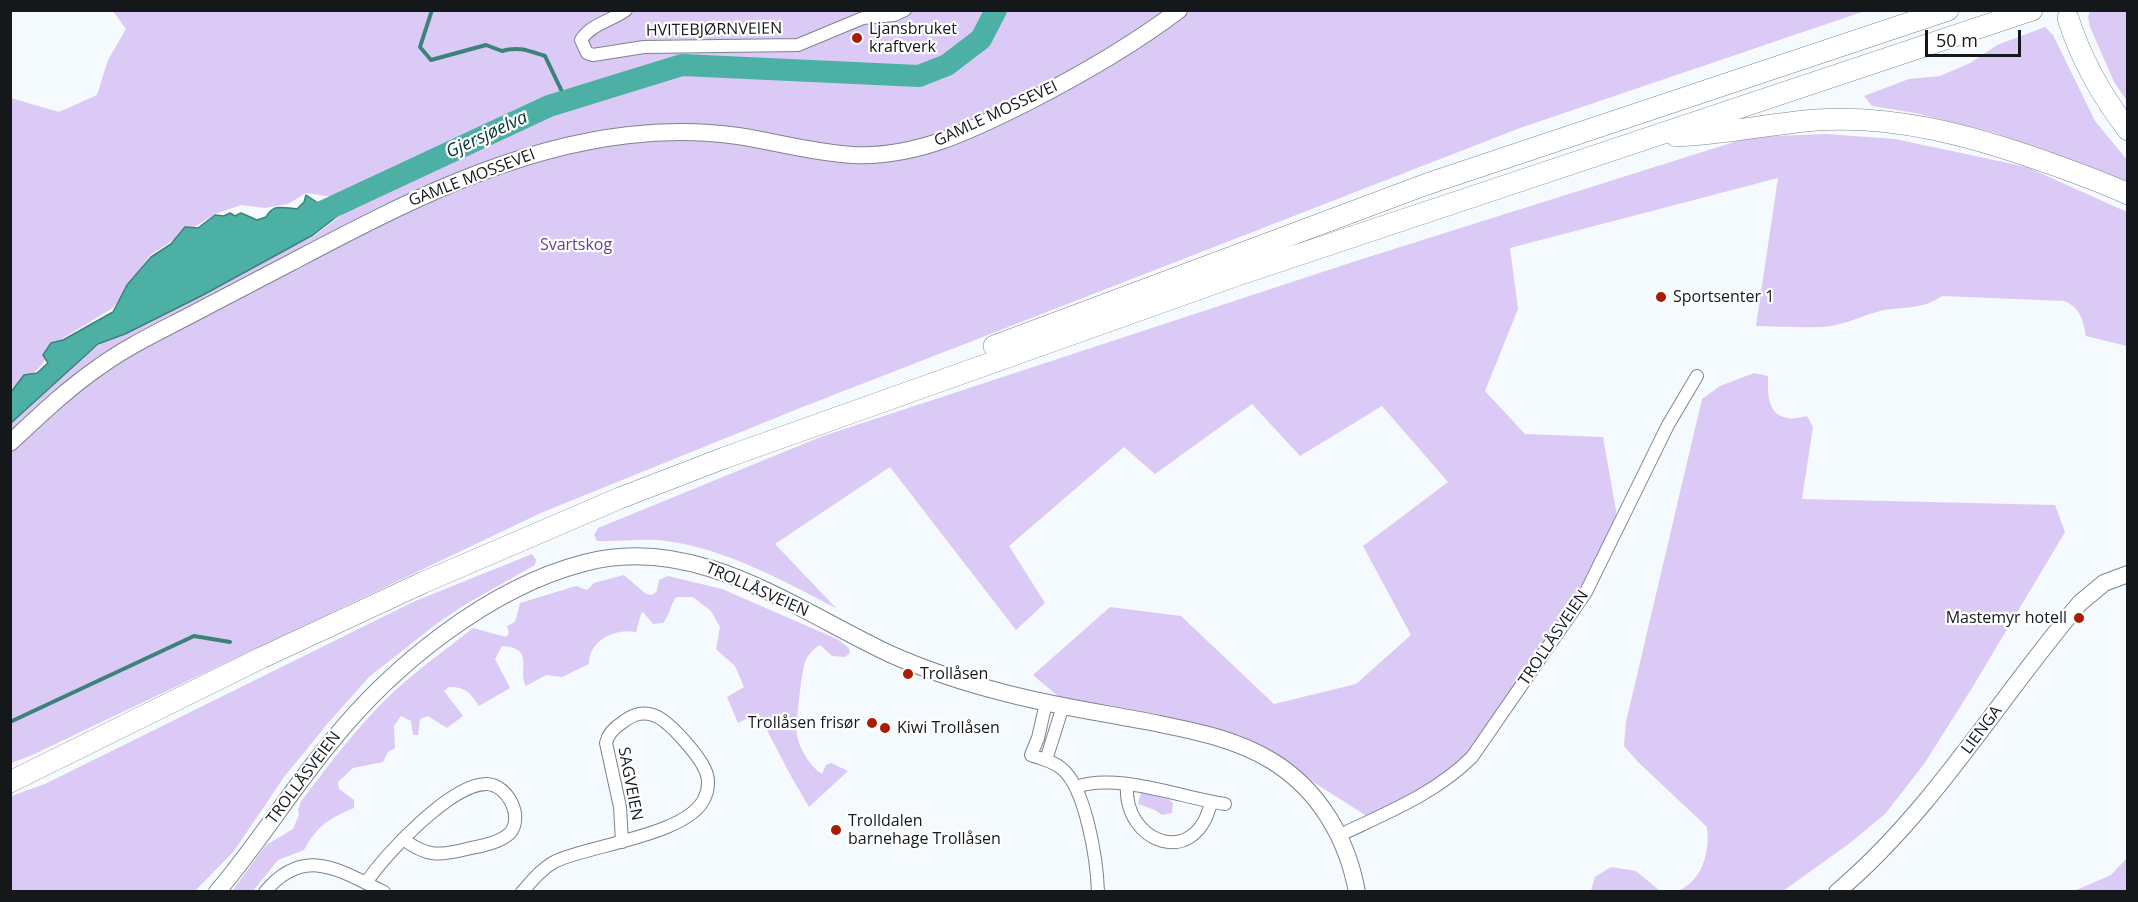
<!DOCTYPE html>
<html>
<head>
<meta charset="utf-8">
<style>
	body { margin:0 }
	#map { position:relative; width:2138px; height:902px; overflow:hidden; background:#f5fafe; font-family:"Open Sans",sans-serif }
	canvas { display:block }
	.frame { position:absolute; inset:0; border:12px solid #14181b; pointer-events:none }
	.scale { position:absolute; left:1925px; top:30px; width:96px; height:27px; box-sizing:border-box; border:3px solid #14181b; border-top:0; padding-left:8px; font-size:18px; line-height:21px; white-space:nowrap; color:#14181b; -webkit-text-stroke:4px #fff; paint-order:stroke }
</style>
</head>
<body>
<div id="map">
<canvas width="2138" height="902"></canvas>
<div class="frame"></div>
<div class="scale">50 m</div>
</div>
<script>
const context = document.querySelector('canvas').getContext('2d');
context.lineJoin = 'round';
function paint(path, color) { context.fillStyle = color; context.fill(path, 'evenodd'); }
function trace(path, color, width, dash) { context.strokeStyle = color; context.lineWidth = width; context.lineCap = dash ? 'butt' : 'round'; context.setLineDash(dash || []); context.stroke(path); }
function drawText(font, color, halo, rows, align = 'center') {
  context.font = font + ' "Open Sans",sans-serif'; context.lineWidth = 4.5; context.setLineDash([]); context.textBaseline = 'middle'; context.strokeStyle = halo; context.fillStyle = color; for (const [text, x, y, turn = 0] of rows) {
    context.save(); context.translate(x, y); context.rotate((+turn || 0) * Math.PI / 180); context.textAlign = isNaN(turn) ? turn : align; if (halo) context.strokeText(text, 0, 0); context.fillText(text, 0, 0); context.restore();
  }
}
paint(new Path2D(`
	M 113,11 L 1865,11 L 1520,128 L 800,408 L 543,512 L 30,756 L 11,763 L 11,418 L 66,369 L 102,343 L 314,236 L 344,213 L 333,197 L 306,193 L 288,204 L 265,208 L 241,205 L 215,214 L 150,255 L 113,308 L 63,338 L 37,370 L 11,389 L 11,98 L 59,112 L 97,95 L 108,60 L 126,29 Z
	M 2090,11 L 2127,11 L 2127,101 L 2114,82 L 2090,27 L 2088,17 Z
	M 2045,27 L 2053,35 L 2095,121 L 2127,160 L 2127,181 L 2077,165 L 1995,133 L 1915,113 L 1872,106 L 1864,96 L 1909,79 L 1940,76 L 1970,63 L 1997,45 Z
	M 1826,134 L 1895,139 L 2027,167 L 2127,212 L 2127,346 L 2086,336 C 2083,320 2080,307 2064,301 L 1942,296 C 1924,309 1905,307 1884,310 C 1866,314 1849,323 1831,326 C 1807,329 1780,326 1756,326 L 1778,178 L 1510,248 L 1518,309 L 1485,391 L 1525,434 L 1603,437 L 1617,516 L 1579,604 L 1512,704 L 1446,779 L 1368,817 L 1240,735 L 1065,702 L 1033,675 L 1110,607 L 1181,616 L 1274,704 L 1356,684 L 1411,635 L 1363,546 L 1448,482 L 1382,406 L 1300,456 L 1252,404 L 1155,474 L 1124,447 L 1009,546 L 1045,603 L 1016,630 L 890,467 L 775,544 L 836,608 C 783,581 727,549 666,541 C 644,538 620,542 597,541 L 594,535 L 598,528 L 823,436 L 1359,260 L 1750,137 Z
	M 1754,373 L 1768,376 C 1768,391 1766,414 1787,418 C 1792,420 1801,417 1807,416 L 1813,427 L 1802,499 L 2055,505 L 2065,532 L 1972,688 L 1924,764 L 1885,814 L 1850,843 L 1783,891 L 1678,891 C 1703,880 1710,852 1707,827 L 1638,762 L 1624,746 L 1626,722 L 1702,399 L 1720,386 Z
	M 532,554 L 536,560 L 535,565 L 466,604 L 435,625 L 369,677 L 328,723 L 284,777 L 234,851 L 195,891 L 11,891 L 11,796 L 45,784 L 413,602 Z
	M 624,575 L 646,594 L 652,595 L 657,591 L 659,580 L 668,576 L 722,589 L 837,639 L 849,648 L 850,653 L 845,657 L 832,656 L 820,645 C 814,648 808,655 805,662 C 802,669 795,729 797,736 C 800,750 810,766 822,774 L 826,765 L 831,763 L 848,771 L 809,807 L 792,778 L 758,713 L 738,723 L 727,697 L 744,687 L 735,666 L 716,649 L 720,627 L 711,611 L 693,597 L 676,597 C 670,606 670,614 663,623 L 653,624 L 643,612 L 641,614 L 636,632 C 615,628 589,640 589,664 L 562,677 L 546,675 L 526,686 C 517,670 536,648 502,646 L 495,659 L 510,688 L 479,706 C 470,692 465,687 449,687 L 444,691 L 463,716 L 447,728 L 428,716 L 420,719 L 418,735 L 413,735 L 411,721 L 401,716 L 394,726 L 395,748 L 388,752 L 383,762 L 353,768 L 338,782 L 339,789 L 354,800 L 354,808 C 329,818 317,826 304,850 L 278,860 L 253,891 L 232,891 L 266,845 L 293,829 L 299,815 L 298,810 L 301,801 C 329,765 357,727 390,695 C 416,671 445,650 473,628 L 506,637 L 509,633 L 507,626 L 515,622 L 520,603 L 576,586 L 587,590 L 594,583 Z
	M 1141,793 L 1168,799 L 1173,803 L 1172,813 L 1162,815 L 1155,810 L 1138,804 Z
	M 2127,858 L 2127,891 L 2074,891 L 2111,875 Z
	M 1611,867 L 1636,871 L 1660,891 L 1591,891 L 1595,877 Z`), '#dbcaf5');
const water = new Path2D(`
	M 306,195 L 318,203 L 338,204 L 340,214 L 313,235 L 203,295 L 125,334 L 98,344 L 11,423 L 11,392 L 24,375 L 37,373 L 48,363 L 43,355 L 51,343 L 63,340 L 113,312 L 127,285 L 151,257 L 171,244 L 185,227 L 198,228 L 215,215 L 224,216 L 230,213 L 235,216 L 241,213 L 257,220 L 266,217 C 274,203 283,208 297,209 L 304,202 Z`);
paint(water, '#4db0a4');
trace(water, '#3c827b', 1.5);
trace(new Path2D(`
	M 432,10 L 420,47 L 431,60 L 486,45 L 502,51 C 518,46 529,51 545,56 L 566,100
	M 10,722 L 194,636 L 230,642`), '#3c827b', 4);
trace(new Path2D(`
	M 311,217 L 549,106 L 682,65 L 919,76 L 947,65 L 981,39 L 996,10`), '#4db0a4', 22);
const street = new Path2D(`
	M 626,10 C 611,21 591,24 581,40 L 587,53 L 593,55 L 644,47 L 798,45 L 863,18 L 894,15 L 905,10
	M 1046,703 L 1038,738 L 1031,755 C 1041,759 1053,761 1061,768 C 1086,787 1097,861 1098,892
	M 1046,760 L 1063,706
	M 1127,785 C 1123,843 1196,870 1211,802
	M 1076,787 C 1117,772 1182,798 1225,804
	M 1340,835 C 1386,813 1435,794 1472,757 L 1586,592 L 1668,425 L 1697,376
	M 366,883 C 384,855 452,783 487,784 C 508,785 524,817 510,833 C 500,843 480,846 467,849 C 439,856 427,857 403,839
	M 265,892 C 304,845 339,870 384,892
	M 522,892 C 532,881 542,868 556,861 C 590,845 690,835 705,797 C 708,791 709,781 707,775 C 703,759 668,719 653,715 C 641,711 632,715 623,722 C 615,727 608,734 606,743 L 620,807 L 622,842`);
const secondary = new Path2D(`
	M 10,443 C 39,416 67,389 99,367 C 125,348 154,334 183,319 C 219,300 255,281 292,262 C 399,206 506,149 629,135 C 665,131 702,131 738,136 C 777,142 814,153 853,155 C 915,158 970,131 1024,104 C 1079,76 1130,47 1179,10
	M 217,892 C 258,844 291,790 331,742 C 392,666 488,588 584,563 C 696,533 794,609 890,654 C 928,671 969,684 1009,694 C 1059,707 1110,714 1160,724 C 1199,732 1238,740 1272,761 C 1319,790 1347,838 1357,892
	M 1837,892 C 1934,810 1998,699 2080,603 L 2104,583 L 2128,574`);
const highway = new Path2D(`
	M 2068,18 C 2081,59 2101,95 2128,130
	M 1676,136 C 1723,134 1769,124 1816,120 C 1895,115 1969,135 2043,161 C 2071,171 2100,181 2128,194
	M 994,346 L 1427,184 L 1948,10
	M 10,782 L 261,658 L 422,583 L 620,498 L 724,458 L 1235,276 L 2032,10`);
trace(street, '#7b858e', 14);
trace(secondary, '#7b858e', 18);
trace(highway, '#7b858e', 22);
trace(street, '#fff', 12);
trace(secondary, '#fff', 16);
trace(highway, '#fff', 21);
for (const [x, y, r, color] of [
	[857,38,6,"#ab1c05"],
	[1661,297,6,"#ab1c05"],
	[2079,618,6,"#ab1c05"],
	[908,674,6,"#ab1c05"],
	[872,723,6,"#ab1c05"],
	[885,728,6,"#ab1c05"],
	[836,830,6,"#ab1c05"]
]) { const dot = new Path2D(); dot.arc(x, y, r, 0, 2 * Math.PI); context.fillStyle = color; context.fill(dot); trace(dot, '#fff', 2); }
drawText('16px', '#14181b', '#fff', [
	["Ljansbruket",869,29],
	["kraftverk",869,47],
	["Sportsenter 1",1673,297],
	["Mastemyr hotell",2067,618,"right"],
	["Trollåsen",920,674],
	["Trollåsen frisør",860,723,"right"],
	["Kiwi Trollåsen",897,728],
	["Trolldalen",848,821],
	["barnehage Trollåsen",848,839]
], 'left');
drawText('16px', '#14181b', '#fff', [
	["HVITEBJØRNVEIEN",714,30,-1],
	["GAMLE MOSSEVEI",996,114,-25],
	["GAMLE MOSSEVEI",472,178,-21],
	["TROLLÅSVEIEN",757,590,24],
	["TROLLÅSVEIEN",1554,638,-56],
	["LIENGA",1982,730,-53],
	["TROLLÅSVEIEN",304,778,-53],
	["SAGVEIEN",630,784,79]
]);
drawText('16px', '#623f8b', '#fff', [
	["Svartskog",576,245]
]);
drawText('italic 18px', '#033430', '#fff', [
	["Gjersjøelva",487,135,-25]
]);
</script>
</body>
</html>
